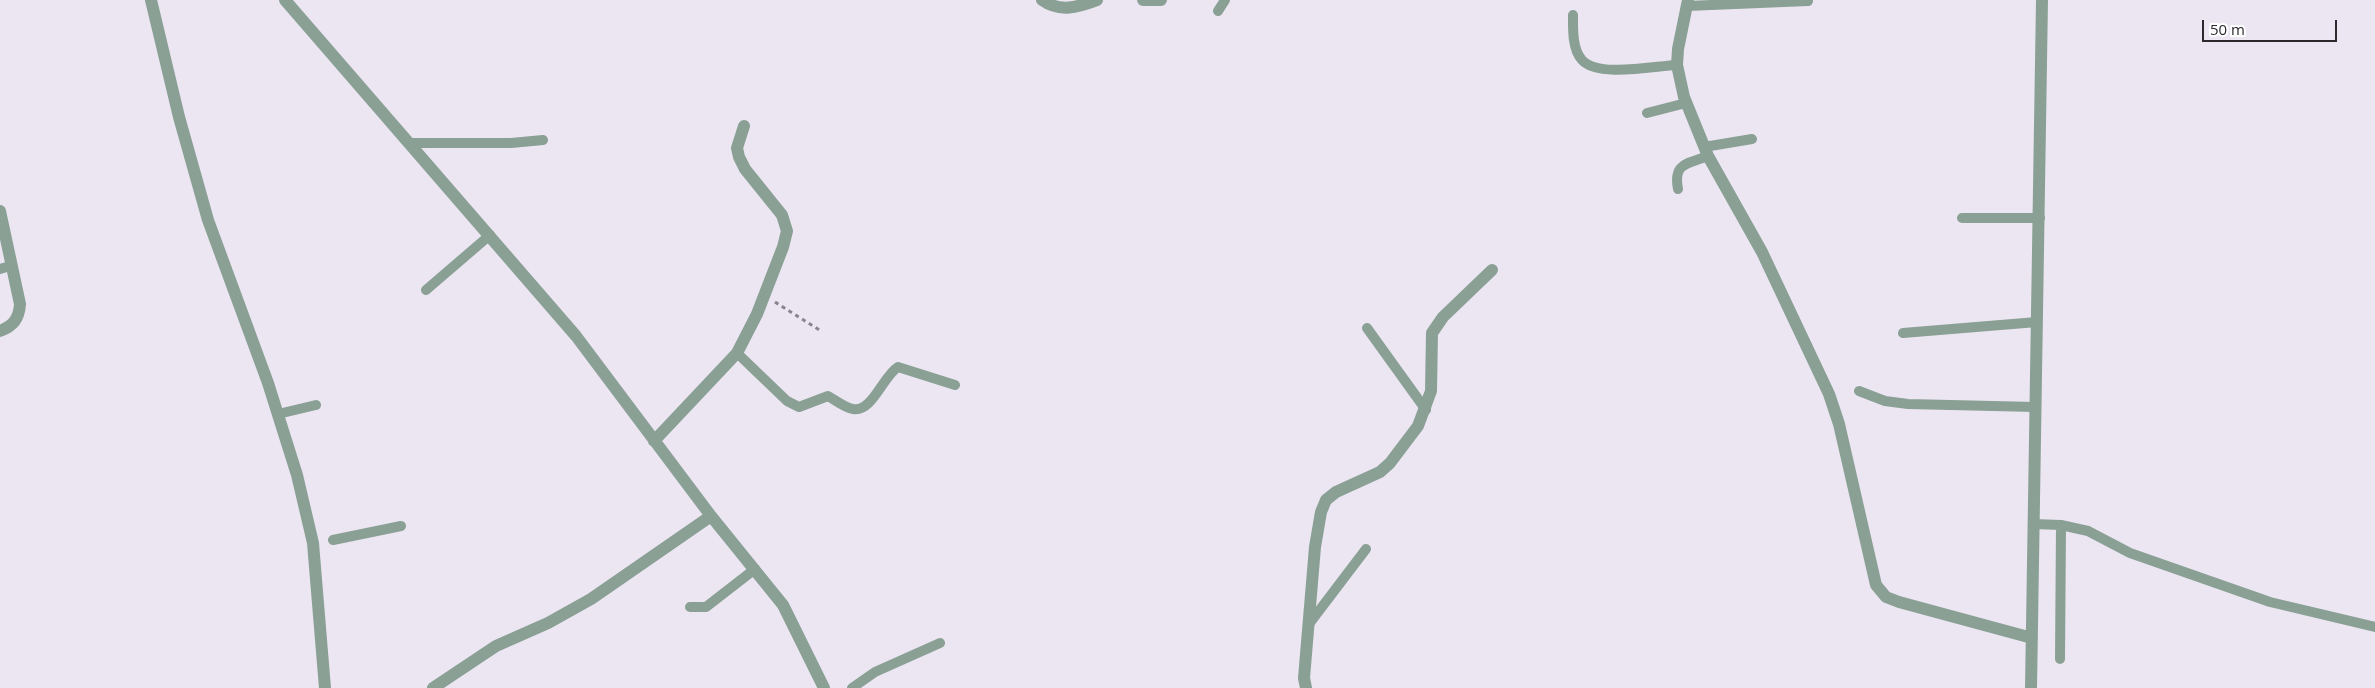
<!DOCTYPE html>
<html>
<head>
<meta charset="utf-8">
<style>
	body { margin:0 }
	#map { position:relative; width:2375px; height:688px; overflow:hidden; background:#ece6f3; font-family:"Open Sans",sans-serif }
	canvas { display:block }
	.scale { position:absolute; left:2202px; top:20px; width:135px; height:22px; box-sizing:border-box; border:2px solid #2c292e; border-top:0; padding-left:6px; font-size:15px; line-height:18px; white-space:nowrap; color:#2c292e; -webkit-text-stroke:4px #fff; paint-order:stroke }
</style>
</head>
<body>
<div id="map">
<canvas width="2375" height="688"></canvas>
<div class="scale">50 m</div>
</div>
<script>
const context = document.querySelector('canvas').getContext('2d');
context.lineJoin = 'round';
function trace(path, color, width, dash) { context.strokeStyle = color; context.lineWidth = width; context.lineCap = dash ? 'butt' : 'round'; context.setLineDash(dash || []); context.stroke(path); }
trace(new Path2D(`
	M 775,302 L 821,331`), '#89848d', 3, [4, 4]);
trace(new Path2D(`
	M 1687,6 L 1808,1
	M 1218,11 L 1225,0
	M 1573,15 C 1573,28 1572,49 1582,60 C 1598,78 1654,66 1677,65
	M 1647,113 L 1686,103
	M 410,143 L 511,143 L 543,140
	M 1704,147 L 1752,139
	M 1678,189 C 1673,163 1687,164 1708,156
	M 1962,218 L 2040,218
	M 0,269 L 10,266
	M 426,290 L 490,235
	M 1367,328 L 1426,410
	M 1903,333 L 2037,322
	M 737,353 L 787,401 L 799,407 L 828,396 C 835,400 845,408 853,409 C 872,413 883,376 898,367 L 955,385
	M 1859,391 L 1885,401 L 1908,404 L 2035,407
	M 278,414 L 316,405
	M 2034,524 L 2061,525 L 2088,531 L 2130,553 L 2270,602 L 2375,627
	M 333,540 L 401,526
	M 690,607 L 706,607 L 755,569
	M 1309,624 L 1366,549
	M 2060,659 L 2061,525
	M 852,688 L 875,672 L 940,643`), '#8aa095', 10);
trace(new Path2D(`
	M 151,0 L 179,117 L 208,220 L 268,383 L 297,475 L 313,543 L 325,688
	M 285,0 L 576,336 L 711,516 L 783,605 L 824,688
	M 1042,0 C 1060,13 1078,7 1097,0
	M 1143,0 L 1161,0
	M 1688,0 L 1678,49 L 1677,65 L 1684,97 L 1708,156 L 1762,252 L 1829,394 L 1839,424 L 1876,585 L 1886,597 L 1899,602 L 2032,638
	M 0,211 L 20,304 C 19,319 13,326 0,331
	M 654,441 L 737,353 L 757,314 L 783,247 L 787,231 L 782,215 L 745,169 L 739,157 L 737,148 L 744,126
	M 433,688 L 496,646 L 548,623 L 591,599 L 711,516
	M 1306,688 L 1304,678 L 1315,547 L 1321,512 L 1326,500 L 1336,492 L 1380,472 L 1390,463 L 1418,426 L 1431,391 L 1432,333 L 1443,317 L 1492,270
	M 2031,688 L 2042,0`), '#8aa095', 12);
</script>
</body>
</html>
